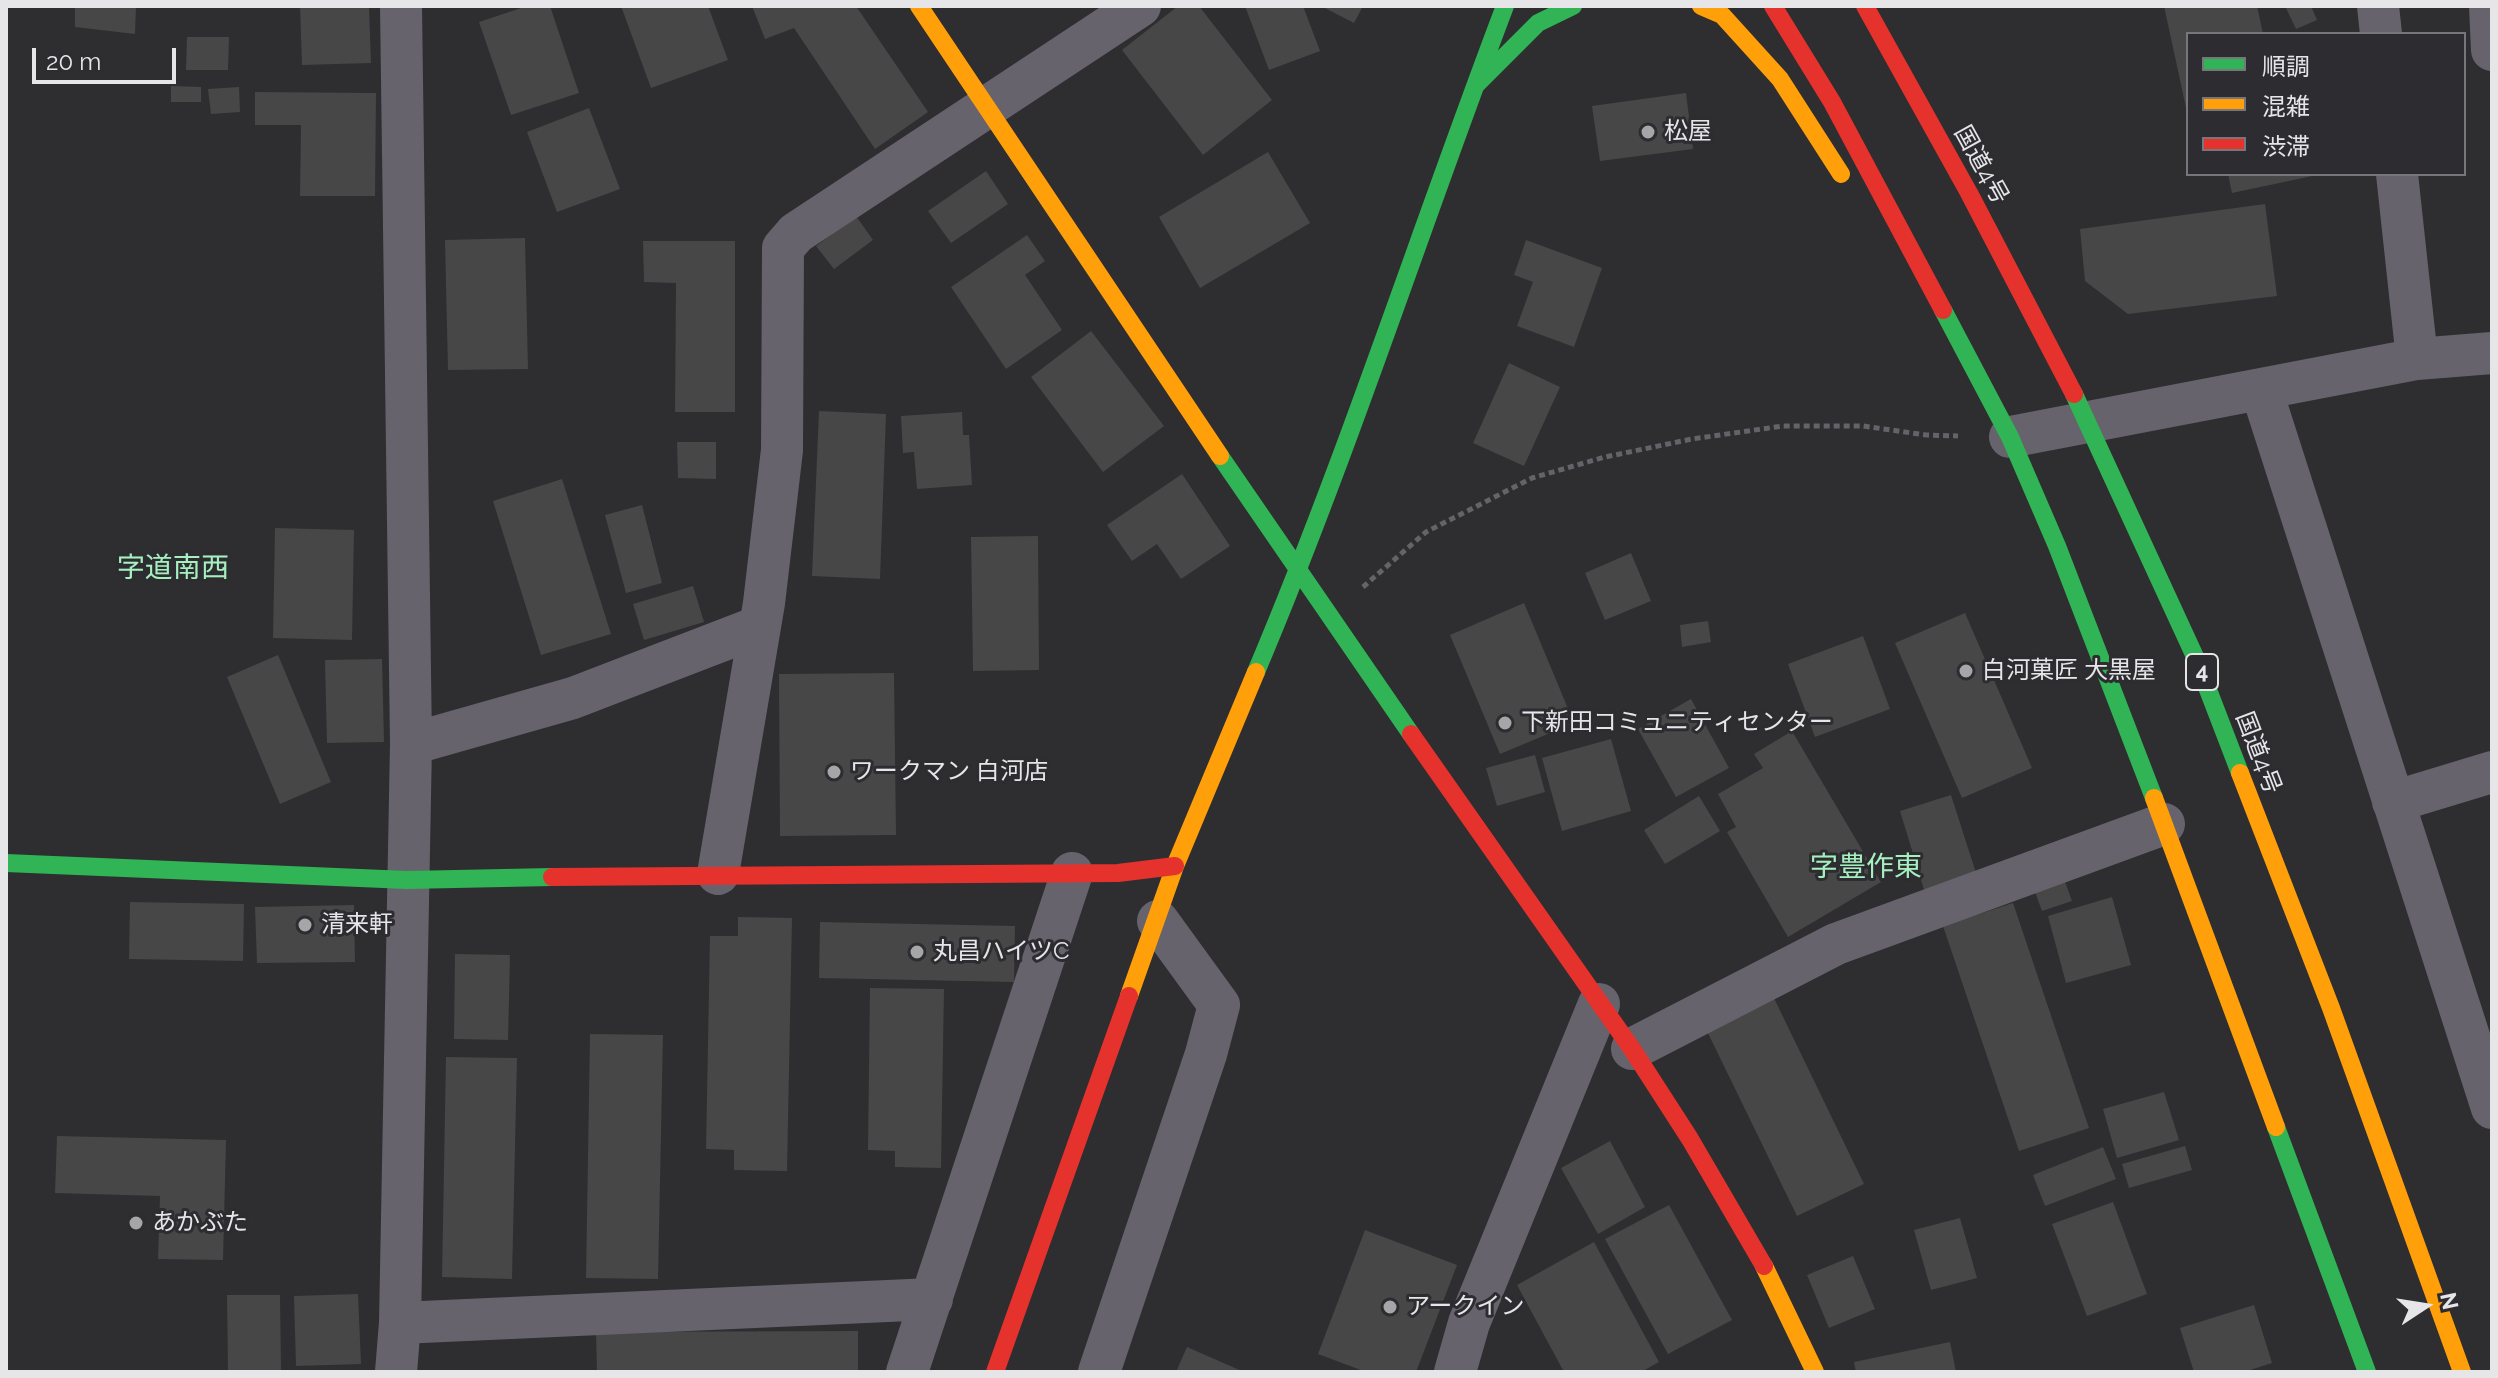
<!DOCTYPE html>
<html>
<head>
<meta charset="utf-8">
<style>
	body { margin:0 }
	#map { position:relative; width:2498px; height:1378px; overflow:hidden; background:#2e2d30; font-family:Raleway,"Noto Sans JP",sans-serif }
	canvas { display:block }
	.frame { position:absolute; inset:0; border:8px solid #e6e5e8; pointer-events:none }
	.legend { position:absolute; left:2186px; top:32px; width:280px; height:144px; box-sizing:border-box; background:#2d2c31; border:2px solid #77767a; margin:0; padding:10px 14px; list-style:none; font-size:24px; color:#e6e5e8 }
	.legend li { display:flex; align-items:center; gap:16px; height:40px }
	.legend b { width:40px; border:2px solid #77767a }
	.north { position:absolute; left:2386px; top:1266px; width:80px; height:80px; -webkit-text-stroke:6px #2d2c31; paint-order:stroke; rotate:78deg; font-size:22px; font-weight:700; line-height:32px; text-align:center; color:#e6e5e8 }
	.north::after { content:''; display:block; margin:auto; width:28px; height:36px; background:#e6e5e8; clip-path:polygon(50% 0,100% 100%,50% 72%,0 100%) }
	.scale { position:absolute; left:32px; top:48px; width:144px; height:36px; box-sizing:border-box; border:4px solid #e6e5e8; border-top:0; padding-left:10px; font-size:24px; line-height:28px; white-space:nowrap; color:#e6e5e8; -webkit-text-stroke:6px #2d2c31; paint-order:stroke }
</style>
</head>
<body>
<div id="map">
<canvas width="2498" height="1378"></canvas>
<div class="frame"></div>
<ul class="legend">
<li><b style="height:10px;background:#30b455"></b>順調</li>
<li><b style="height:10px;background:#ff9f0a"></b>混雑</li>
<li><b style="height:10px;background:#e5322d"></b>渋滞</li>
</ul>
<div class="north">N</div>
<div class="scale">20 m</div>
</div>
<script>
const context = document.querySelector('canvas').getContext('2d');
context.lineJoin = 'round';
function paint(path, color) { context.fillStyle = color; context.fill(path, 'evenodd'); }
function trace(path, color, width, dash) { context.strokeStyle = color; context.lineWidth = width; context.lineCap = dash ? 'butt' : 'round'; context.setLineDash(dash || []); context.stroke(path); }
function drawText(font, color, halo, rows, align = 'center') {
  context.font = font + ' Raleway,"Noto Sans JP",sans-serif'; context.lineWidth = 6; context.setLineDash([]); context.textBaseline = 'middle'; context.strokeStyle = halo; context.fillStyle = color; for (const [text, x, y, turn = 0] of rows) {
    context.save(); context.translate(x, y); context.rotate((+turn || 0) * Math.PI / 180); context.textAlign = isNaN(turn) ? turn : align; if (halo) context.strokeText(text, 0, 0); context.fillText(text, 0, 0); context.restore();
  }
}
paint(new Path2D(`
	M 75,6 L 136,6 L 135,34 L 75,27 Z
	M 300,6 L 369,6 L 371,63 L 302,65 Z
	M 527,6 L 550,6 L 579,93 L 511,115 L 479,22 Z
	M 621,6 L 708,6 L 728,60 L 651,88 Z
	M 752,6 L 856,6 L 928,112 L 875,149 L 794,28 L 765,39 Z
	M 1178,6 L 1199,6 L 1272,100 L 1203,155 L 1122,50 Z
	M 1245,6 L 1303,6 L 1320,51 L 1269,70 Z
	M 1321,6 L 1363,6 L 1354,23 Z
	M 2164,6 L 2257,6 L 2263,34 L 2188,34 L 2188,117 Z
	M 2285,6 L 2311,6 L 2317,20 L 2296,29 Z
	M 187,37 L 229,37 L 228,70 L 186,70 Z
	M 171,86 L 201,87 L 201,102 L 171,102 Z
	M 239,87 L 240,112 L 211,114 L 208,89 Z
	M 255,92 L 376,93 L 375,196 L 300,196 L 301,125 L 255,125 Z
	M 1686,93 L 1693,149 L 1600,161 L 1592,106 Z
	M 589,108 L 620,189 L 557,212 L 527,132 Z
	M 1268,152 L 1310,223 L 1200,288 L 1159,217 Z
	M 986,171 L 1008,204 L 951,243 L 928,211 Z
	M 2228,174 L 2316,174 L 2317,175 L 2232,193 Z
	M 2265,204 L 2277,296 L 2128,314 L 2085,281 L 2080,229 Z
	M 856,216 L 873,240 L 834,269 L 816,246 Z
	M 1027,235 L 1045,261 L 1025,275 L 1062,330 L 1006,369 L 951,287 Z
	M 525,238 L 528,369 L 448,370 L 445,240 Z
	M 1526,240 L 1602,268 L 1574,347 L 1517,326 L 1533,282 L 1514,275 Z
	M 643,241 L 735,241 L 735,412 L 675,412 L 676,283 L 644,282 Z
	M 1091,331 L 1164,426 L 1103,472 L 1031,377 Z
	M 1509,363 L 1560,387 L 1524,466 L 1473,443 Z
	M 819,411 L 886,414 L 880,579 L 812,576 Z
	M 962,412 L 963,435 L 969,435 L 972,485 L 917,489 L 914,452 L 903,453 L 901,416 Z
	M 677,442 L 716,442 L 716,479 L 678,478 Z
	M 1182,474 L 1230,546 L 1181,579 L 1157,544 L 1132,561 L 1107,525 Z
	M 562,479 L 611,634 L 541,655 L 493,501 Z
	M 642,505 L 662,583 L 626,593 L 605,515 Z
	M 275,528 L 354,530 L 352,640 L 273,638 Z
	M 1038,536 L 1039,670 L 973,671 L 971,537 Z
	M 1631,553 L 1651,601 L 1605,620 L 1585,573 Z
	M 693,586 L 704,622 L 644,640 L 633,604 Z
	M 1524,603 L 1574,723 L 1500,754 L 1450,635 Z
	M 1965,613 L 2032,768 L 1962,798 L 1895,643 Z
	M 1708,621 L 1711,642 L 1682,647 L 1680,625 Z
	M 1863,636 L 1890,709 L 1815,737 L 1788,664 Z
	M 278,655 L 331,782 L 280,804 L 227,677 Z
	M 382,659 L 384,742 L 327,743 L 325,660 Z
	M 894,673 L 896,835 L 780,836 L 779,674 Z
	M 1691,699 L 1729,768 L 1676,797 L 1638,729 Z
	M 1792,731 L 1881,882 L 1788,937 L 1727,832 L 1736,827 L 1718,794 L 1763,768 L 1754,754 Z
	M 1611,739 L 1631,811 L 1562,831 L 1542,758 Z
	M 1535,755 L 1545,792 L 1497,806 L 1486,768 Z
	M 1951,795 L 1977,876 L 1925,893 L 1900,811 Z
	M 1699,796 L 1720,831 L 1665,864 L 1644,830 Z
	M 2064,879 L 2072,901 L 2042,911 L 2034,889 Z
	M 2112,897 L 2131,965 L 2066,983 L 2048,916 Z
	M 130,902 L 244,904 L 243,961 L 129,959 Z
	M 2013,903 L 2089,1128 L 2019,1151 L 1943,926 Z
	M 354,905 L 355,962 L 257,963 L 255,907 Z
	M 738,917 L 792,918 L 787,1171 L 734,1170 L 734,1150 L 706,1149 L 710,936 L 738,936 Z
	M 820,922 L 1015,926 L 1014,982 L 819,978 Z
	M 455,954 L 510,955 L 508,1040 L 454,1039 Z
	M 870,988 L 944,989 L 941,1168 L 895,1167 L 895,1151 L 868,1150 Z
	M 1772,994 L 1864,1184 L 1797,1216 L 1705,1027 Z
	M 590,1034 L 663,1035 L 658,1279 L 586,1278 Z
	M 446,1057 L 517,1058 L 512,1279 L 442,1277 Z
	M 2164,1092 L 2179,1140 L 2117,1158 L 2103,1109 Z
	M 57,1136 L 226,1140 L 223,1260 L 158,1259 L 160,1196 L 55,1193 Z
	M 1610,1141 L 1645,1207 L 1598,1234 L 1561,1168 Z
	M 2185,1146 L 2192,1170 L 2129,1188 L 2122,1164 Z
	M 2103,1147 L 2116,1179 L 2045,1206 L 2033,1175 Z
	M 2113,1202 L 2147,1294 L 2087,1316 L 2052,1224 Z
	M 1669,1205 L 1732,1320 L 1668,1354 L 1605,1239 Z
	M 1960,1218 L 1977,1278 L 1931,1290 L 1914,1230 Z
	M 1365,1230 L 1457,1265 L 1416,1372 L 1366,1372 L 1318,1354 Z
	M 1594,1242 L 1659,1362 L 1641,1372 L 1564,1372 L 1517,1285 Z
	M 1853,1256 L 1875,1309 L 1829,1328 L 1807,1275 Z
	M 358,1294 L 361,1364 L 296,1366 L 294,1296 Z
	M 227,1295 L 280,1295 L 281,1372 L 228,1372 Z
	M 2254,1305 L 2272,1363 L 2244,1372 L 2194,1372 L 2180,1328 Z
	M 858,1331 L 858,1372 L 597,1372 L 596,1332 Z
	M 1950,1342 L 1956,1372 L 1856,1372 L 1854,1362 Z
	M 1187,1347 L 1244,1372 L 1176,1372 Z`), '#474748');
trace(new Path2D(`
	M 1363,587 L 1426,532 L 1532,478 L 1605,457 L 1692,439 L 1783,426 L 1863,426 L 1926,435 L 1958,436`), '#64636a', 5, [6, 4]);
trace(new Path2D(`
	M 2378,6 L 2381,34
	M 2490,6 L 2492,50
	M 2397,174 L 2417,359
	M 2261,389 L 2492,1108
	M 2010,437 L 2417,359 L 2492,353
	M 411,744 L 573,698 L 760,626
	M 2393,802 L 2492,772
	M 718,874 L 764,603 L 782,450 L 783,248 L 796,233 L 1140,6
	M 1632,1049 L 1836,944 L 2164,824
	M 400,1323 L 932,1299
	M 396,1372 L 400,1323 L 411,744 L 401,6
	M 907,1372 L 1072,873
	M 1099,1372 L 1206,1054 L 1219,1005 L 1158,921
	M 1455,1372 L 1469,1323 L 1599,1004`), '#66636d', 42);
trace(new Path2D(`
	M 1477,84 L 1538,23 L 1573,6
	M 1943,310 L 2010,437 L 2057,546 L 2154,798
	M 2074,394 L 2197,661 L 2240,773
	M 1220,456 L 1411,734
	M 1256,672 C 1348,454 1421,227 1505,6
	M 6,863 L 407,880 L 552,877
	M 2276,1127 L 2367,1372`), '#30b455', 18);
trace(new Path2D(`
	M 919,6 L 1220,456
	M 1701,6 L 1722,15 L 1780,79 L 1841,174
	M 2240,773 L 2331,1008 L 2462,1372
	M 2154,798 L 2276,1127
	M 1129,996 L 1175,866 L 1256,672
	M 1764,1266 L 1815,1372`), '#ff9f0a', 18);
trace(new Path2D(`
	M 1773,6 L 1832,102 L 1943,310
	M 1865,6 L 1969,193 L 2074,394
	M 1411,734 L 1632,1049 L 1690,1139 L 1764,1266
	M 552,877 L 1118,873 L 1175,866
	M 995,1372 L 1129,996`), '#e5322d', 18);
for (const [x, y, r, color] of [
	[1648,132,8,"#a6a5a8"],
	[1966,671,8,"#a6a5a8"],
	[1505,723,8,"#a6a5a8"],
	[834,772,8,"#a6a5a8"],
	[305,925,8,"#a6a5a8"],
	[917,952,8,"#a6a5a8"],
	[136,1223,8,"#a6a5a8"],
	[1390,1307,8,"#a6a5a8"]
]) { const dot = new Path2D(); dot.arc(x, y, r, 0, 2 * Math.PI); context.fillStyle = color; context.fill(dot); trace(dot, '#2d2c31', 3); }
for (const [x, y, w] of [
	[2202,672,32]
]) { const box = new Path2D(); box.roundRect(x - w / 2, y - 18, w, 36, 6); context.fillStyle = '#2d2c31'; context.fill(box); trace(box, '#e6e5e8', 2); }
drawText('bold 22px', '#e6e5e8', null, [
	["4",2202,672]
]);
drawText('24px', '#e6e5e8', '#2d2c31', [
	["松屋",1664,132],
	["白河菓匠 大黒屋",1982,671],
	["下新田コミュニティセンター",1521,723],
	["ワークマン 白河店",850,772],
	["清来軒",321,925],
	["丸昌ハイツC",933,952],
	["あかぶた",152,1223],
	["アークイン",1406,1307]
], 'left');
drawText('24px', '#e6e5e8', '#2d2c31', [
	["国道4号",1981,165,61],
	["国道4号",2258,753,69]
]);
drawText('28px', '#a6f0bf', '#2d2c31', [
	["字道南西",173,569],
	["字豊作東",1866,868]
]);
</script>
</body>
</html>
